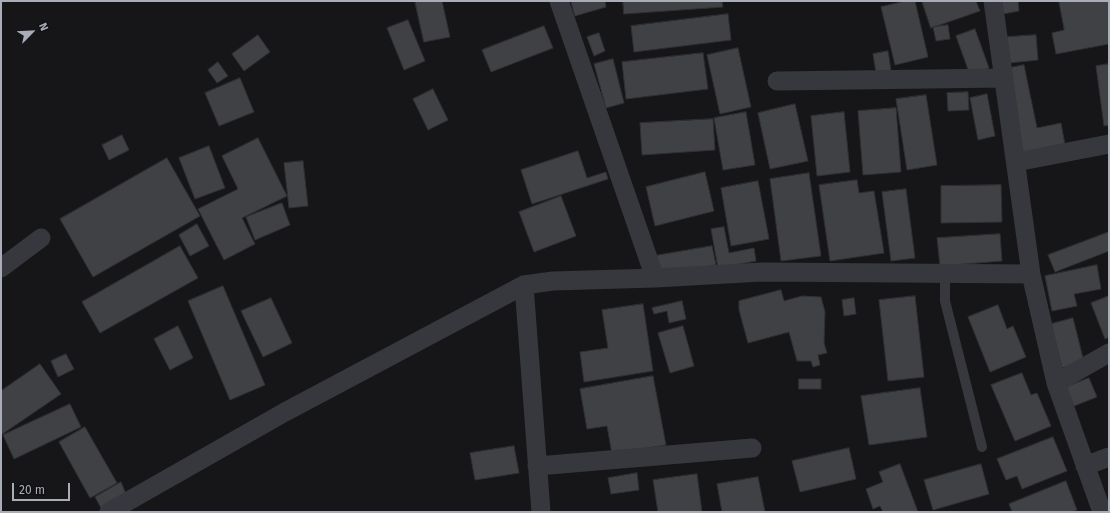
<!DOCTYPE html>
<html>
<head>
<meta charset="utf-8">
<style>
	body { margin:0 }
	#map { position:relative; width:1110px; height:513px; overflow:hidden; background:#161618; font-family:"Fira Sans",sans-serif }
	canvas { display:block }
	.frame { position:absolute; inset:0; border:2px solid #a8adb8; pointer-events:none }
	.north { position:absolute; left:12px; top:12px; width:40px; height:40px; -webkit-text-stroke:3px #111113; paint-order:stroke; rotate:66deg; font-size:11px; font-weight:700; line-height:16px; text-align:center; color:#a8adb8 }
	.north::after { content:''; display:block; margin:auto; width:14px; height:18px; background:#a8adb8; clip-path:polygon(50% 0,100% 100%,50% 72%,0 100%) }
	.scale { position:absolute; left:12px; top:483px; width:58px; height:18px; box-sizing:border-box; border:2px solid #a8adb8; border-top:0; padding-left:5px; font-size:12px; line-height:14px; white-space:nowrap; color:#a8adb8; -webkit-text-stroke:3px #111113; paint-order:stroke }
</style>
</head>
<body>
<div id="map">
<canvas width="1110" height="513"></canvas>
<div class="frame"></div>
<div class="north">N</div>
<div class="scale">20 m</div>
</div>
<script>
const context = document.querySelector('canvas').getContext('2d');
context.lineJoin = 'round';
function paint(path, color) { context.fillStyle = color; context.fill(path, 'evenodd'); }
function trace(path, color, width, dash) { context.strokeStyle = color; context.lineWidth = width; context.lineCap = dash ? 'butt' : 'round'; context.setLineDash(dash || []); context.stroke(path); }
const building = new Path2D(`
	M 415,1 L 442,1 L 450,37 L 424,42 Z
	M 571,1 L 605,1 L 606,7 L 575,16 Z
	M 623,1 L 722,1 L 723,7 L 624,14 Z
	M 906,1 L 915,1 L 928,57 L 895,65 L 881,7 Z
	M 922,1 L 976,1 L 980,11 L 931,28 Z
	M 1000,1 L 1018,1 L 1019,11 L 1003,14 Z
	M 1059,1 L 1109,1 L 1109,44 L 1056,54 L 1052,33 L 1064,30 Z
	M 728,14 L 731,40 L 634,52 L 631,26 Z
	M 408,20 L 425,61 L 404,70 L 387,28 Z
	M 948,25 L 950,39 L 936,41 L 933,27 Z
	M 544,26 L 553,48 L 491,72 L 482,50 Z
	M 975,29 L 989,68 L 970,75 L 956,36 Z
	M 599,33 L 605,51 L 594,56 L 587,37 Z
	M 258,35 L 270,52 L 244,71 L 232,54 Z
	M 1036,35 L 1038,60 L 1009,63 L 1007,37 Z
	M 738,48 L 751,107 L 720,114 L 707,55 Z
	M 888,51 L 891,70 L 876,73 L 873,54 Z
	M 703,53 L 708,89 L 626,99 L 622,62 Z
	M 613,59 L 624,103 L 606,108 L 594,64 Z
	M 218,62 L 228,76 L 217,83 L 208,70 Z
	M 1109,64 L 1109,125 L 1104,126 L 1096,66 Z
	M 1024,65 L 1037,128 L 1061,123 L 1065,145 L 1022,154 L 1004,69 Z
	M 240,78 L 254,112 L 219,126 L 205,93 Z
	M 433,89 L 448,120 L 428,130 L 413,99 Z
	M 968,92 L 969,110 L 948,111 L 947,93 Z
	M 987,94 L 995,136 L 978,140 L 970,98 Z
	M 926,95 L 937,165 L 907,170 L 896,99 Z
	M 795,104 L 808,161 L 770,169 L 758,113 Z
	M 896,108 L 901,172 L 863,175 L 858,111 Z
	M 746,112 L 755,165 L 723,170 L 714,118 Z
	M 844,112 L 850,172 L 817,176 L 811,116 Z
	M 713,119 L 715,150 L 642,155 L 640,123 Z
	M 122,135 L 129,150 L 109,160 L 102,145 Z
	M 258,138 L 287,196 L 242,218 L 255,244 L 224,260 L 198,209 L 238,189 L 222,156 Z
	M 209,146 L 225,188 L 195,199 L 179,158 Z
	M 578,151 L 587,178 L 606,172 L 608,179 L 532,204 L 521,170 Z
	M 167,158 L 200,216 L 93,277 L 60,219 Z
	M 303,161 L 308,206 L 289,208 L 284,163 Z
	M 705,172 L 714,211 L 655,226 L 646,187 Z
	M 809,173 L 821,256 L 781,261 L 770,179 Z
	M 857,180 L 859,193 L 874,191 L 884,253 L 830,261 L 819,185 Z
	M 758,181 L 769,239 L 731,246 L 721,188 Z
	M 1001,185 L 1002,222 L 941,223 L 941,186 Z
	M 906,189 L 915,258 L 891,261 L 882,192 Z
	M 561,196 L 576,236 L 534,252 L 519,212 Z
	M 282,203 L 290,225 L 255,240 L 246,217 Z
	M 197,224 L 209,246 L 190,256 L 179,235 Z
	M 724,227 L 729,253 L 754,248 L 756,261 L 718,268 L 711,229 Z
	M 1109,232 L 1109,251 L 1055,272 L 1048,255 Z
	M 1000,234 L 1002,261 L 940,266 L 937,238 Z
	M 180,246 L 198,278 L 100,333 L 82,302 Z
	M 712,246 L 716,265 L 658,275 L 654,256 Z
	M 1097,265 L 1101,289 L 1074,294 L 1077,306 L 1052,311 L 1045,276 Z
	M 223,286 L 265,385 L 230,400 L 188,301 Z
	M 781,290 L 784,301 L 802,296 L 821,297 L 825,312 L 824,343 L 827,353 L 818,355 L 820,365 L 813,367 L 811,361 L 797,361 L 789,332 L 748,343 L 739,310 L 739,301 Z
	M 915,296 L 924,377 L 888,381 L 879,300 Z
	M 1109,296 L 1109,337 L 1105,339 L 1091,303 Z
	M 271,298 L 292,343 L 263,357 L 241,311 Z
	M 854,298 L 856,314 L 844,316 L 842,300 Z
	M 682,301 L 686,319 L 669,323 L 667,311 L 654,314 L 652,308 Z
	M 643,304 L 653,371 L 584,382 L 580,352 L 608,348 L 602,310 Z
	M 998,305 L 1007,329 L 1013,326 L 1026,357 L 990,372 L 968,317 Z
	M 1073,318 L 1084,362 L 1062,368 L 1051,324 Z
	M 178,326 L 193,358 L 170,370 L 154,339 Z
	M 683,326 L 694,366 L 670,373 L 658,333 Z
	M 66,354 L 74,369 L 58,377 L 51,361 Z
	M 40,364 L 61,394 L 1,435 L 1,391 Z
	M 1022,373 L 1031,395 L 1037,393 L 1051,426 L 1015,441 L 991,385 Z
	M 653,376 L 666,445 L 612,454 L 607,426 L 587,429 L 580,389 Z
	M 1089,378 L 1097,397 L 1074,406 L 1066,387 Z
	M 799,379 L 821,379 L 821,389 L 799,389 Z
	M 920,388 L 927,437 L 869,445 L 861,396 Z
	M 70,404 L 81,427 L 14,459 L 3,435 Z
	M 85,427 L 117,483 L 90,498 L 59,442 Z
	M 1053,437 L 1067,471 L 1022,489 L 1017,476 L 1006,480 L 997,459 Z
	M 514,446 L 519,473 L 475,480 L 470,453 Z
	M 849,448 L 856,479 L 800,492 L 792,461 Z
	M 900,464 L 918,512 L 883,512 L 880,506 L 873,509 L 866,489 L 883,482 L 879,472 Z
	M 981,464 L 989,494 L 933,510 L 924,480 Z
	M 637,473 L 639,490 L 611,494 L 608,478 Z
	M 697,474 L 702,512 L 658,512 L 653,480 Z
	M 758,477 L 765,512 L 722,512 L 717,484 Z
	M 1066,481 L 1077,510 L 1071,512 L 1012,512 L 1009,504 Z
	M 121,482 L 126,494 L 101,508 L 95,497 Z`);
paint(building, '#404145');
trace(building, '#303034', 1);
trace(new Path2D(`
	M 945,273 L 945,301 L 982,447`), '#37383d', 10);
trace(new Path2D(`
	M 559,1 L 655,278
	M 993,1 L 1031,274 L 1056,383 L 1102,512
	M 777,81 L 1004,78
	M 1016,162 L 1109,144
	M 1,268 L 41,238
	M 524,285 L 541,512
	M 1056,383 L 1109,353
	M 537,466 L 752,448
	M 1085,466 L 1109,457
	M 109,512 L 285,412 L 524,285 L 553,281 L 655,278 L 762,272 L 1031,274`), '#37383d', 19);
</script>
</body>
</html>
